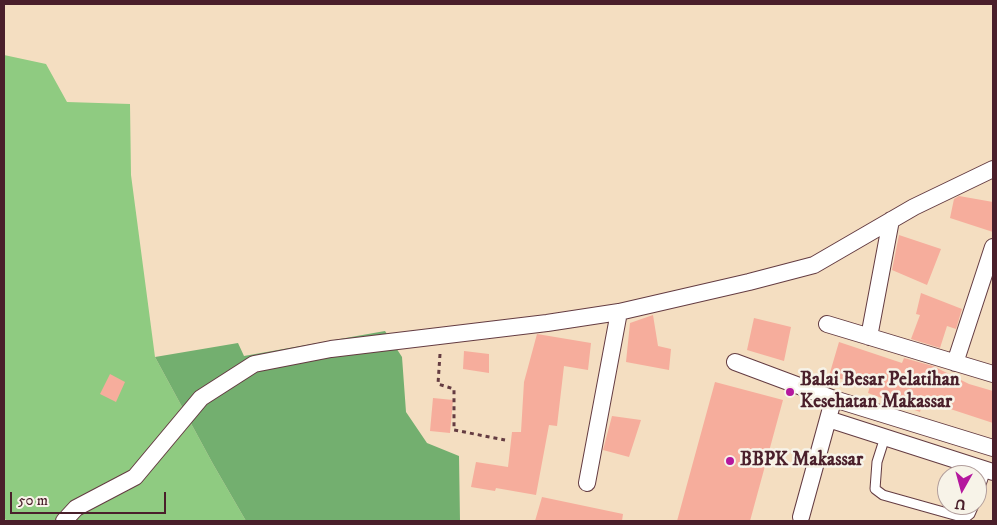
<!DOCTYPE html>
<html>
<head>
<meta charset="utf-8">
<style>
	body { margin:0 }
	#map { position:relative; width:997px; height:525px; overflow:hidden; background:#f4dec1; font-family:"IM FELL DW Pica",serif }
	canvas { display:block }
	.frame { position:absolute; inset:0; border:5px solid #4a1f2b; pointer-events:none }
	.north { position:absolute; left:937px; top:465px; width:50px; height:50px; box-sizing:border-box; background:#f7f3e8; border:1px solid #b29e9c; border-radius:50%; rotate:187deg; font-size:14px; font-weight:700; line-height:20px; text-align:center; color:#4a1f2b }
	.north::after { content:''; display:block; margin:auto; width:18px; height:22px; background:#b5179e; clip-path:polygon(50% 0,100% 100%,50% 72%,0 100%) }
	.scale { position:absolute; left:10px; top:492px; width:156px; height:22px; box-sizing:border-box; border:2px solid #4a1f2b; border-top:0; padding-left:6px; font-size:15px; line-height:18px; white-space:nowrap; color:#4a1f2b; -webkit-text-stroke:4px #f7f3e8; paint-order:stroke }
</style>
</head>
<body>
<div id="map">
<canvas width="997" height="525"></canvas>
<div class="frame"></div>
<div class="north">U</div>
<div class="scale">50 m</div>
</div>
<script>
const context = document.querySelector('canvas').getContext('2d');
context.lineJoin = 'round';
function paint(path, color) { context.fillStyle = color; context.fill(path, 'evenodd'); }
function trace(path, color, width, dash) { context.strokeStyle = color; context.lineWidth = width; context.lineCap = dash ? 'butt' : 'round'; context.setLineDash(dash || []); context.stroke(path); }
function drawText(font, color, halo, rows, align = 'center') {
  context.font = font + ' "IM FELL DW Pica",serif'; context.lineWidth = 5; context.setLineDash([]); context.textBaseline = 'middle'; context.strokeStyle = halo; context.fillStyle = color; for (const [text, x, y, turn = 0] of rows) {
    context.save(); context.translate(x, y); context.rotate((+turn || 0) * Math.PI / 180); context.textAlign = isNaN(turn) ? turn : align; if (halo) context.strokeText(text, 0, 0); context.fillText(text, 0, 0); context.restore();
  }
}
paint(new Path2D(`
	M 4,55 L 46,64 L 67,102 L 130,104 L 131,175 L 155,357 L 213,464 L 246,521 L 9,521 L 4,519 Z`), '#8fcb81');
paint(new Path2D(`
	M 385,331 L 402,357 L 406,412 L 427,443 L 459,456 L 460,521 L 246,521 L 213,464 L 155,357 L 238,343 L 244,356 Z`), '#73af6f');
paint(new Path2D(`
	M 959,196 L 993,202 L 993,232 L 950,218 L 954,199 Z
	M 899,235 L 941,249 L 927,285 L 892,270 Z
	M 921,293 L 962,309 L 956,329 L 947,326 L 940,348 L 911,339 L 920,315 L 916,314 Z
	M 653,315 L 658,346 L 671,349 L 669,370 L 626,362 L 630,323 Z
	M 754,318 L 791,327 L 784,361 L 747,350 Z
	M 537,334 L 591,343 L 588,370 L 564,366 L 557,426 L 549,425 L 536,495 L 496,488 L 495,491 L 471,487 L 476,462 L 508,467 L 512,432 L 521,432 L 524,382 Z
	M 839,342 L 902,363 L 904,358 L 933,366 L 969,384 L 993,391 L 993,423 L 923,400 L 920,412 L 868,393 L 870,386 L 829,376 Z
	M 464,351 L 489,354 L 489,373 L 463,369 Z
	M 110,374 L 125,382 L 116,402 L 100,394 Z
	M 715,382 L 783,400 L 750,521 L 677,521 Z
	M 433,398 L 453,400 L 450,433 L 430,431 Z
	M 612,416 L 641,420 L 629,457 L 603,450 Z
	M 542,497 L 623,514 L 622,521 L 535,521 Z`), '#f6ad9c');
const lane = new Path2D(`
	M 885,437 L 877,462 L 875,489 L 883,495 L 965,518 L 970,514 L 974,505
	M 977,496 L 986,470`);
const street = new Path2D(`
	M 827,324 L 993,374
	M 869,337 L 891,220
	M 735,362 L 834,399 L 993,448
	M 955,363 L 993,247
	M 828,419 L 993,472
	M 587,483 L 619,312
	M 801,517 L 831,408
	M 64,521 L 76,508 L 135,477 L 201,398 L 254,364 L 331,349 L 547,323 L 619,312 L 749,282 L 814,265 L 914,207 L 993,169`);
trace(lane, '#643c42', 11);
trace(street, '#643c42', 18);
trace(new Path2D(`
	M 440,354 L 438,384 L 454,389 L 454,430 L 505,440`), '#643c42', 3, [4, 4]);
trace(lane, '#fff', 9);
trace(street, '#fff', 16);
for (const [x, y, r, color] of [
	[790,392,5,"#b5179e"],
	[730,461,5,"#b5179e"]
]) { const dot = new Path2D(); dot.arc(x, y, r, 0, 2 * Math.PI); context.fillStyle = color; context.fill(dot); trace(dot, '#f7f3e8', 2); }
drawText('bold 19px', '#4a1f2b', '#f7f3e8', [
	["Balai Besar Pelatihan",800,381],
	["Kesehatan Makassar",800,403],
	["BBPK Makassar",740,461]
], 'left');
</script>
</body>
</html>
